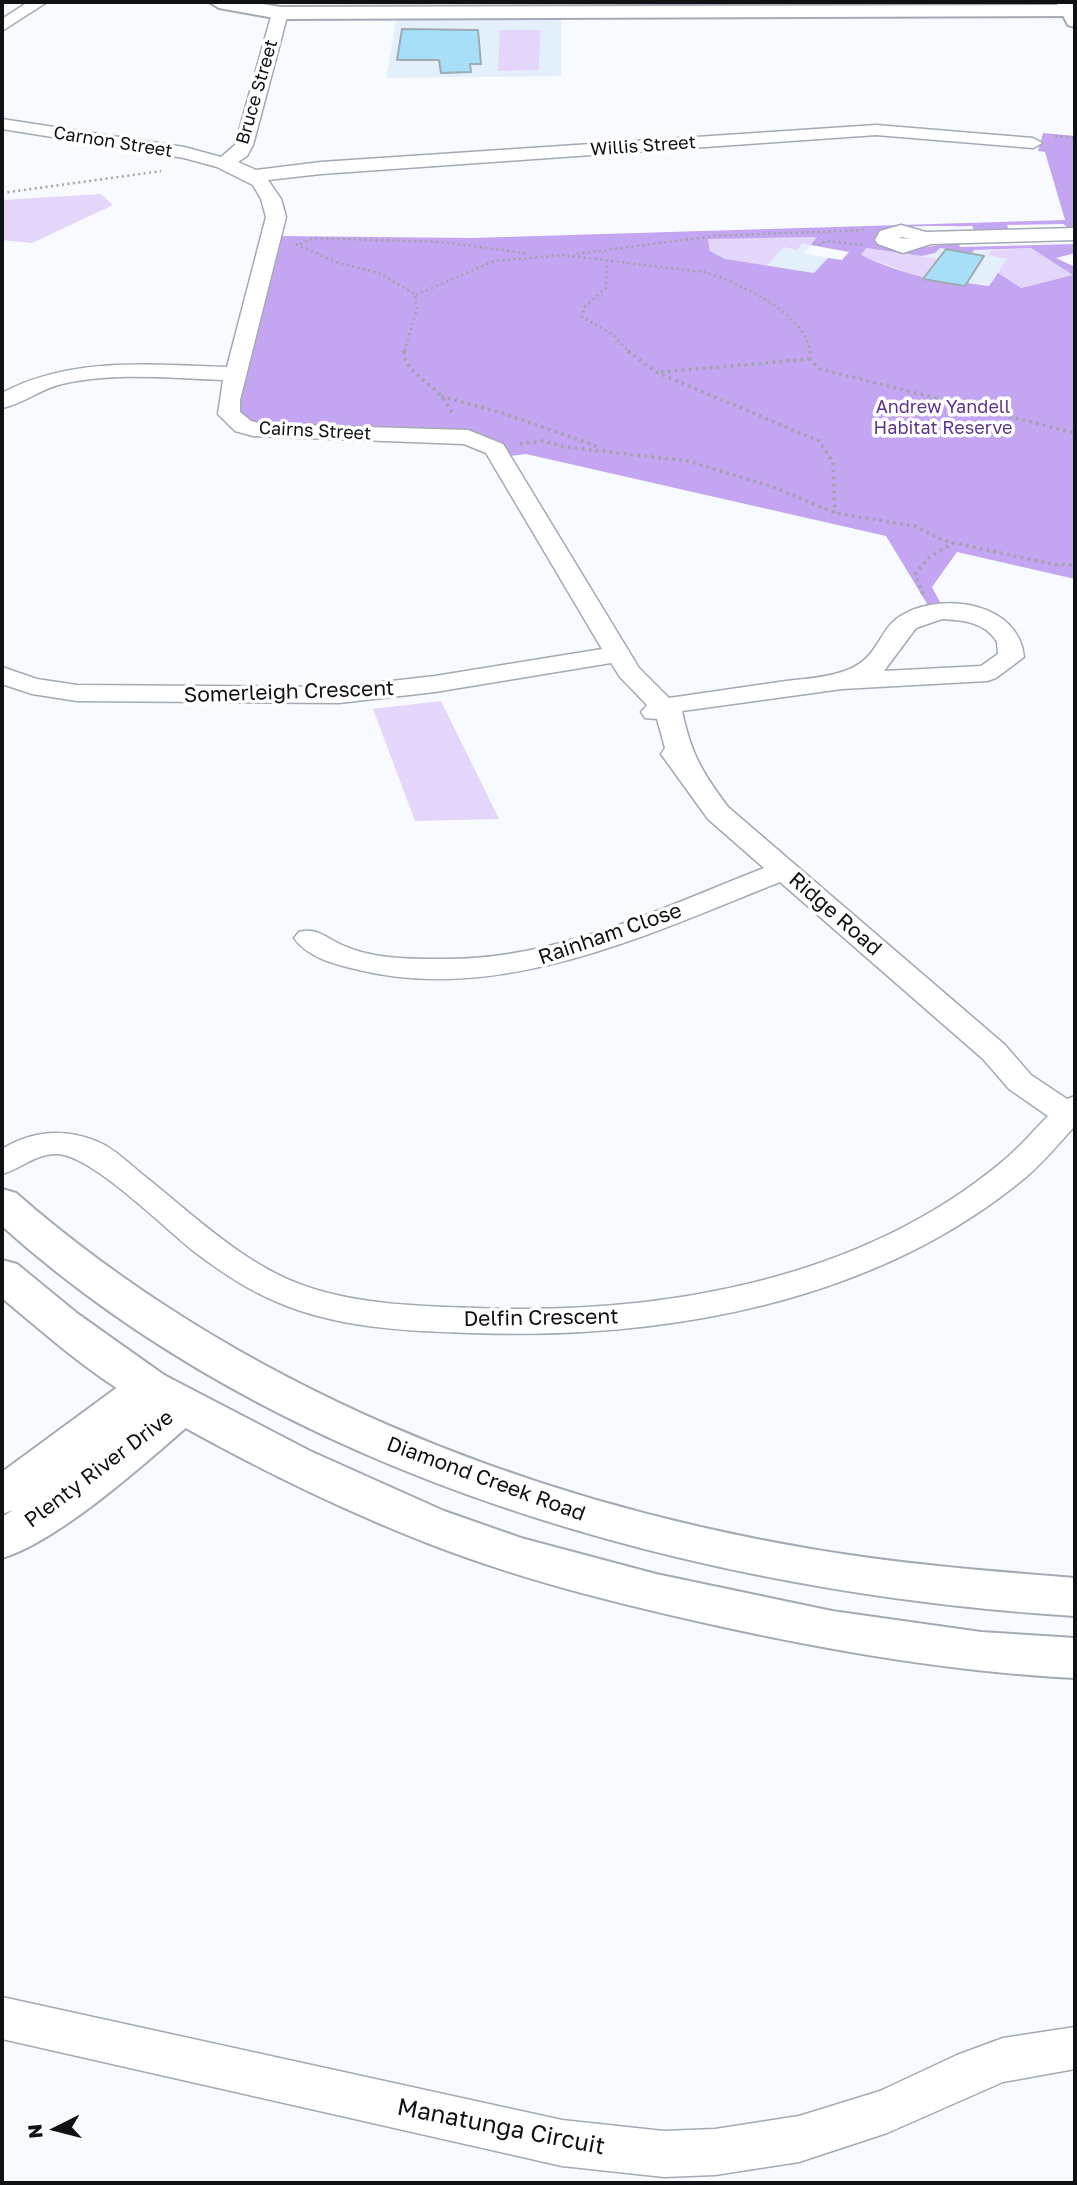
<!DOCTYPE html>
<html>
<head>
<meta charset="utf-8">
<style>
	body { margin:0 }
	#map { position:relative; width:1077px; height:2185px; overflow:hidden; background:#f7fafe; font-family:"Golos Text",sans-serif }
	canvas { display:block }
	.frame { position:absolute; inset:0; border:4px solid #0f1215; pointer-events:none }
	.north { position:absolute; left:21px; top:2094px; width:70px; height:70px; -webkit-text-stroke:5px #fff; paint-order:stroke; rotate:264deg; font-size:19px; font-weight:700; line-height:28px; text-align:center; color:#0f1215 }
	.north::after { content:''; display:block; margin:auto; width:24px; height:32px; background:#0f1215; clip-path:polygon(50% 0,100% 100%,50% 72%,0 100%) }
</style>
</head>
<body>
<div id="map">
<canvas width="1077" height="2185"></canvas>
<div class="frame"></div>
<div class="north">N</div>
</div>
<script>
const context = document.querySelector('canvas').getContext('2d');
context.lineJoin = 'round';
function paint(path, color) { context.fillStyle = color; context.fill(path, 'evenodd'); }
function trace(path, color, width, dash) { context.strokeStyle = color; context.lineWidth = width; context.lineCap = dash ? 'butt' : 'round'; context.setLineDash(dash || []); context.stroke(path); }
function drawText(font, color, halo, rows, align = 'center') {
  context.font = font + ' "Golos Text",sans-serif'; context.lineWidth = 7; context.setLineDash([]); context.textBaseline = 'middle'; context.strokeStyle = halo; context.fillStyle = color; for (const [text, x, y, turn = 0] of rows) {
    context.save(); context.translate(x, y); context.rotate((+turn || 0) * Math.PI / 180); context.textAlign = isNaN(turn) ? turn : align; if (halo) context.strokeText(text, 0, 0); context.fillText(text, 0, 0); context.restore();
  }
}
paint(new Path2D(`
	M 397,16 L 561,16 L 561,76 L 386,78 Z
	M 818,237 L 804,253 L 828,258 L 815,273 L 725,259 Z
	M 866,248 L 921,256 L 940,248 L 971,253 L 974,250 L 1031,248 L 1021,288 L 967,283 L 973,273 Z`), '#e4effc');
paint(new Path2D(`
	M 500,30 L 540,30 L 539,70 L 498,71 Z
	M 101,194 L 113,205 L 32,243 L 2,240 L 2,200 Z
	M 818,237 L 811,245 L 802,243 L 797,250 L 784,247 L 765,267 L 725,259 L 710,251 L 708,238 Z
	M 866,248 L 939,259 L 924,279 L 860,255 Z
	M 1031,248 L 1074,275 L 1021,288 L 998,273 L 1007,259 L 989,255 L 990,251 Z
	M 441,701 L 499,819 L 415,821 L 373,709 Z`), '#e3d6fa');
paint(new Path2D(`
	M 1043,133 L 1075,136 L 1075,230 L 1069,230 L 1064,224 L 1007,225 L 1009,231 L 975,232 L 972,226 C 951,227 889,222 876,236 L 877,239 L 909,250 L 958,242 L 960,247 L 1075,244 L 1075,253 L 1056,258 L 1075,267 L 1075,579 L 957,552 L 932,587 L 942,606 L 929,607 L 886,536 L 526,454 L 510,456 L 494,440 L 473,434 L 277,429 L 241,419 L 236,401 L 277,236 L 472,238 L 1065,220 L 1045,152 L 1038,151 ZM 817,237 L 811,245 L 849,252 L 842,260 L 828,258 L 814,273 L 725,259 L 710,251 L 708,239 ZM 866,248 L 921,256 L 935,253 L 940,248 L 972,253 L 974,250 L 1031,248 L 1073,275 L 1021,288 L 998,273 L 989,286 L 967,283 L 965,286 C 928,280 895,271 861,255 Z`), '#c4a5f2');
const building = new Path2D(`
	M 402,29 L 478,30 L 481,64 L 470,64 L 471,72 L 441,73 L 439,60 L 397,60 Z
	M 946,249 L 984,256 L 965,286 L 923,279 Z`);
paint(building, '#a6dff7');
trace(building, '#9eabb1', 2);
const minor = new Path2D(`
	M 28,2 L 47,2 L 2,31 L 2,19 Z
	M 280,8 L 288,13 L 253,145 L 247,156 L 238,162 L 256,170 L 321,162 L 876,125 L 1033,138 L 1042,143 L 1033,148 L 876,135 L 321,174 L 268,180 L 281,199 L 286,217 L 240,400 L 240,412 L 251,421 L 262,424 L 468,430 L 503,444 L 639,668 L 669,698 C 708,692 747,687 786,681 C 803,679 822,678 838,673 C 882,662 875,629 904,614 C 944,592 1019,603 1024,657 L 996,678 L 987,681 L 842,689 L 682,711 C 691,754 702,772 728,807 L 1005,1045 L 1031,1075 L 1067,1099 L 1075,1096 L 1075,1126 C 1059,1143 1044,1162 1026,1177 C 874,1304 662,1340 470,1333 C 406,1331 337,1328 277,1302 C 248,1290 221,1272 196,1253 C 165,1229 92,1155 57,1154 C 36,1153 21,1169 2,1174 L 2,1149 C 32,1131 63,1128 96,1141 C 116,1149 130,1165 147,1178 C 198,1219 250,1270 314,1289 C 365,1305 422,1306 475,1308 C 658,1315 859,1282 1003,1161 C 1019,1148 1033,1131 1048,1116 L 1009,1089 L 983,1059 L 780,882 C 649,934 499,1006 355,969 C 334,964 307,957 294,938 L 299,932 C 317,927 326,938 342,945 C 375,960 413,959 448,959 C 558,959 664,907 764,868 L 708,819 L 661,754 L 665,748 L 657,719 L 645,718 L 641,712 L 647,705 L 620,677 L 611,663 L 435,692 L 339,703 L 77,701 L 32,694 L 2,684 L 2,667 L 37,679 L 77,685 L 339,687 L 435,676 L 602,649 L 486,453 L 464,444 L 253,436 L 235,431 L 218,414 L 223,380 C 170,378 114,372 62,384 C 40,389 23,404 2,408 L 2,393 C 72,356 150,365 227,367 L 266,217 L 261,199 L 253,185 L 217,167 L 184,158 L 2,129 L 2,119 L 184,147 L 221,157 L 235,145 L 272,13 ZM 942,619 C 963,620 985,622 997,642 L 998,654 L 981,666 L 884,671 L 916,628 Z
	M 901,225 L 926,232 L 1075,228 L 1075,240 L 931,244 L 903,253 L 878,244 L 875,240 L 880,231 ZM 902,237 L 910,239 L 898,238 Z
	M 2,1997 L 562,2120 L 664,2131 L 715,2129 L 799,2116 L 880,2091 L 957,2055 L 1003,2038 L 1075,2027 L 1075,2069 L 1003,2082 L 887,2133 L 799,2162 L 715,2175 L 664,2177 L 562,2166 L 2,2039 Z`);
const tertiary = new Path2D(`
	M 209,2 L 251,2 L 280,7 L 1070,5 L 1075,6 L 1075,16 L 280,19 L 219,8 Z
	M 149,1371 L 164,1375 L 171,1387 L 167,1394 L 181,1389 L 197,1394 L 203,1406 L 197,1418 C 150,1459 60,1541 2,1558 L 2,1517 L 13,1510 L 2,1514 L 2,1472 L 134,1375 Z`);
const primary = new Path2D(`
	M 1056,2 L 1075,2 L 1075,27 L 1068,25 Z
	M 2,1189 L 16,1193 C 238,1387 523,1500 811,1549 C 899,1564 987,1571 1075,1578 L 1075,1616 C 703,1593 285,1480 2,1226 Z
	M 2,1260 L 17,1264 L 78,1314 L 164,1375 L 310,1451 L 444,1511 L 521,1538 L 656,1574 L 832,1611 L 981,1632 L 1075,1638 L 1075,1678 C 955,1672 837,1652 719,1626 C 615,1603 510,1577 412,1537 C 318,1499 224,1451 136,1400 C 88,1372 44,1333 2,1298 Z`);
trace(minor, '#a2aab4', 3);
trace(tertiary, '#a2aab4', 4);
trace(primary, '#a2aab4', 4);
trace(new Path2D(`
	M 1055,136 L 1075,138
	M 2,193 L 161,171
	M 813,243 L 821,245 L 825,241 L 866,245
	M 296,244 L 338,263 L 379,273 L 415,294 L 417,309 L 404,353
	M 300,244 L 313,238 L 441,242 L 526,253
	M 577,254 L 714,236 L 864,230
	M 562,255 L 704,272 C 738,282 807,314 810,353
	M 607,260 L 606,288 L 584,307 L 582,317 L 612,334 L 630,353
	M 416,295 L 494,261 L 565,255`), '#a0a3a7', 2.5, [2, 3.5]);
trace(new Path2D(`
	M 404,351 C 403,370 430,383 441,396 C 446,402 450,409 454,416
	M 628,351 L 656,372 L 819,441 L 833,462 L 835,513
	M 810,351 L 810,359 L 820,369 L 1075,433
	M 661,372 L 810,359
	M 441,396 L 505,414 L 599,447
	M 520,444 L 543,441 L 565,447 L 688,461 L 776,488 L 835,513 L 915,526 L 945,541 L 1052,564 L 1075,565
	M 923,594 L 915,574 L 928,558 L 953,543`), '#a0a3a7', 3.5, [2.5, 4.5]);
paint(minor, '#fff');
paint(tertiary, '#fff');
paint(primary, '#fff');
drawText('18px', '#0f1215', '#fff', [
	["Bruce Street",257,92,-74],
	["Carnon Street",113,142,9],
	["Willis Street",643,146,-4],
	["Cairns Street",315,431,3]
]);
drawText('18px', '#5e358d', '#fff', [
	["Andrew Yandell",943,407],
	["Habitat Reserve",943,428]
]);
drawText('21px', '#0f1215', '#fff', [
	["Somerleigh Crescent",289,692,-2],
	["Ridge Road",835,914,41],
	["Rainham Close",610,934,-19],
	["Delfin Crescent",541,1318,-1],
	["Plenty River Drive",99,1469,-37],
	["Diamond Creek Road",486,1479,20]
]);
drawText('24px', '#0f1215', '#fff', [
	["Manatunga Circuit",501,2127,11]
]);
</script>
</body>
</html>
